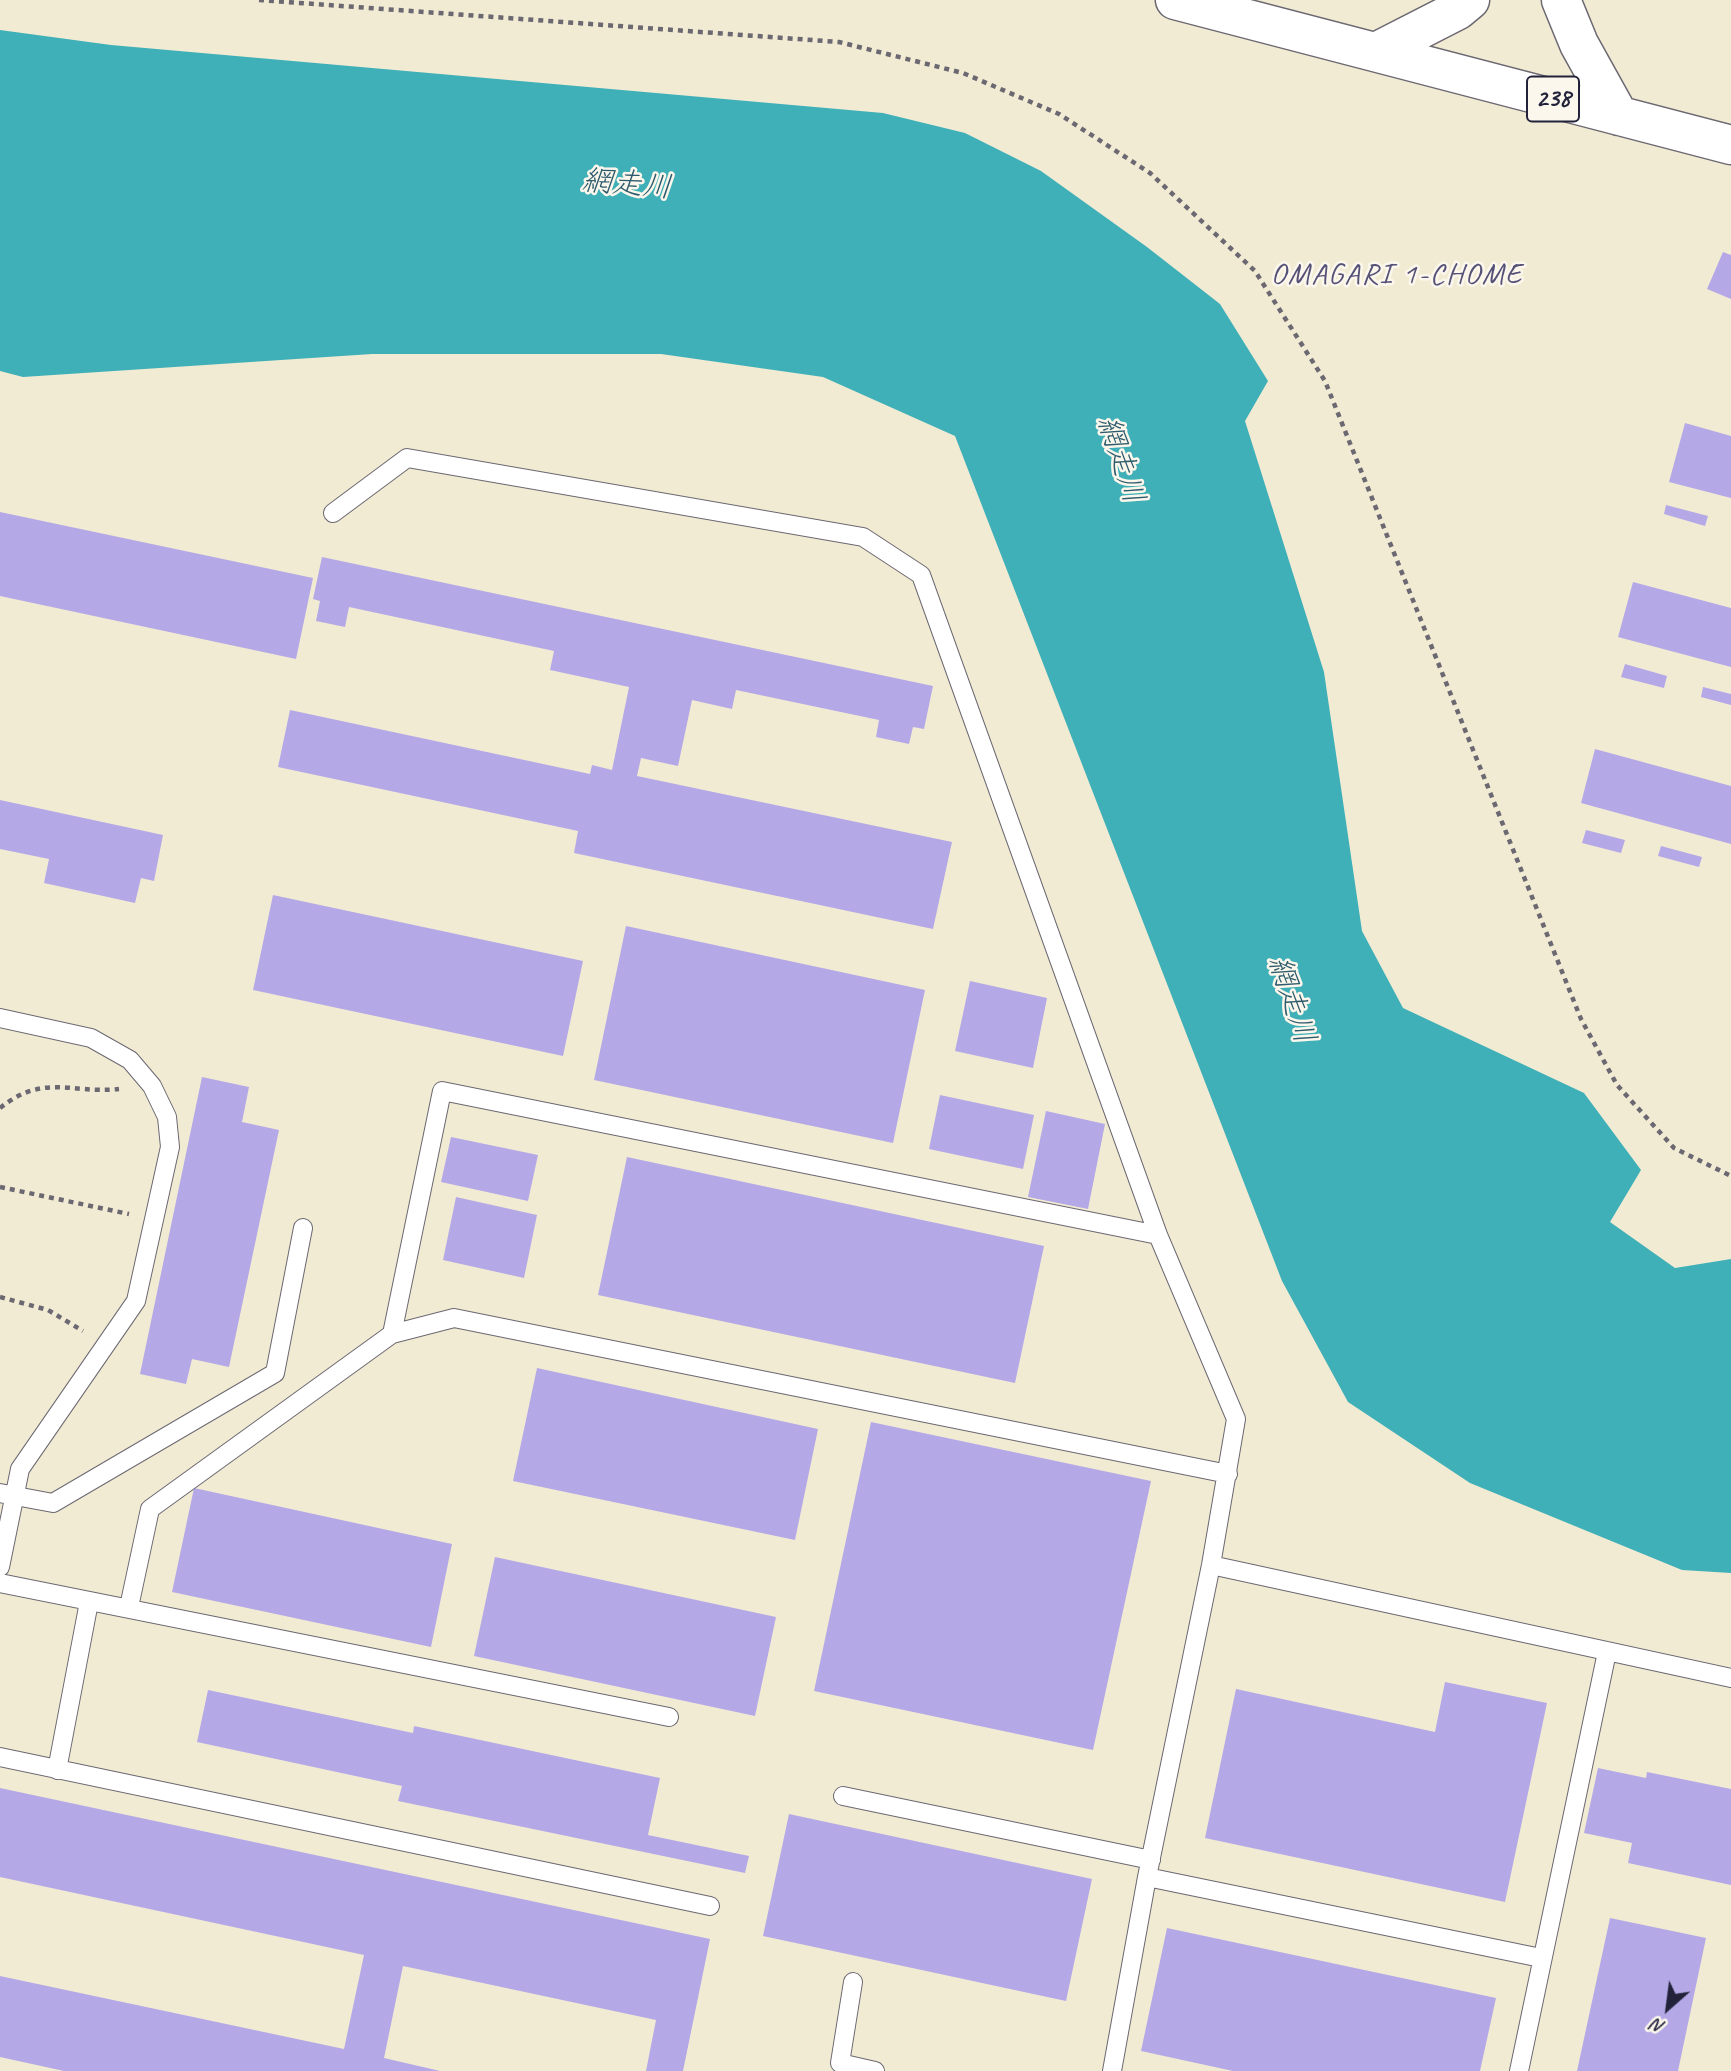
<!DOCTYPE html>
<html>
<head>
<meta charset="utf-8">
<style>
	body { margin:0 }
	#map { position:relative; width:1731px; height:2071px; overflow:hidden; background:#f2ebd4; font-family:Caveat,sans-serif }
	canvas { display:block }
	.north { position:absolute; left:1633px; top:1973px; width:70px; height:70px; -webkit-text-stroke:5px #fbf7ec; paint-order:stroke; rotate:208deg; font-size:19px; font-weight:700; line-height:28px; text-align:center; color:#22223b }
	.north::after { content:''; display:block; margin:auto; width:24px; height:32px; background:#22223b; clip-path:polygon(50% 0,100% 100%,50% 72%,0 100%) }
</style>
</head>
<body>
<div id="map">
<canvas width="1731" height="2071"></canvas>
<div class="north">N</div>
</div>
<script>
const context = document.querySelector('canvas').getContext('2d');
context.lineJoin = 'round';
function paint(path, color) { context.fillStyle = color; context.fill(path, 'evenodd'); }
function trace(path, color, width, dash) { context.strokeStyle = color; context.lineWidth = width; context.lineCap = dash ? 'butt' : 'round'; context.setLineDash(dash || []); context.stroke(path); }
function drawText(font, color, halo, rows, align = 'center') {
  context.font = font + ' Caveat,"Klee One",sans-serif'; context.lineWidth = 5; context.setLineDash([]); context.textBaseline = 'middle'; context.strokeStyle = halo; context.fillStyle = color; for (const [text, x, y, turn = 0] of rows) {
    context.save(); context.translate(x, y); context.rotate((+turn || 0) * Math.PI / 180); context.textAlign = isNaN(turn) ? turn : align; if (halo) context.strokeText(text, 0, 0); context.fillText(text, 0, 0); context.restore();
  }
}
paint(new Path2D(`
	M 0,30 L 111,45 L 883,113 L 965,133 L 1041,171 L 1147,247 L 1220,304 L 1268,381 L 1245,421 L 1324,672 L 1362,931 L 1403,1008 L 1584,1093 L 1641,1170 L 1610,1222 L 1675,1268 L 1731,1259 L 1731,1573 L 1682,1570 L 1470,1483 L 1348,1402 L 1282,1281 L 955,436 L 823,377 L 661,354 L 372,354 L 23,377 L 0,371 Z`), '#3fb0b8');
paint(new Path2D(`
	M 1723,252 L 1731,255 L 1731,299 L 1707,289 Z
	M 1685,423 L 1731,436 L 1731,498 L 1669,482 Z
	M 1666,505 L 1708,516 L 1705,526 L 1664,514 Z
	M 0,512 L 313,578 L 296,659 L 0,596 Z
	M 322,557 L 933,686 L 924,729 L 913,727 L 909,744 L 876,737 L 879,720 L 736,690 L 732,709 L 692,700 L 678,766 L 641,758 L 637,776 L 952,842 L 933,929 L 574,853 L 578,831 L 278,767 L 290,710 L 590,774 L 592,765 L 612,770 L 629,687 L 550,670 L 554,651 L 349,607 L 345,627 L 316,621 L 320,601 L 313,599 Z
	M 1633,582 L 1731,608 L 1731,667 L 1618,637 Z
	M 1625,664 L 1667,676 L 1664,688 L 1621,677 Z
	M 1703,687 L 1731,694 L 1731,705 L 1701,697 Z
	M 1595,749 L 1731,786 L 1731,844 L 1581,803 Z
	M 0,800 L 163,835 L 154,881 L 141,878 L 135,903 L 44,883 L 49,859 L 0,849 Z
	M 1586,830 L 1625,840 L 1621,853 L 1582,843 Z
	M 1661,846 L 1702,857 L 1699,867 L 1658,856 Z
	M 273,895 L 583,961 L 563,1056 L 253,990 Z
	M 626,926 L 925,990 L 893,1143 L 594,1080 Z
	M 970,981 L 1047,998 L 1033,1068 L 955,1051 Z
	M 202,1077 L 249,1087 L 242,1122 L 279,1130 L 229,1367 L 192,1359 L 186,1384 L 140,1374 Z
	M 940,1095 L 1034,1115 L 1023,1169 L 929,1149 Z
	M 1046,1111 L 1105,1124 L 1088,1209 L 1028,1197 Z
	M 451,1137 L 538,1155 L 528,1201 L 441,1182 Z
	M 627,1157 L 1044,1246 L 1015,1383 L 598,1295 Z
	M 456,1197 L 537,1215 L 524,1278 L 443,1260 Z
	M 537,1368 L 818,1429 L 795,1540 L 513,1481 Z
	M 871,1422 L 1151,1481 L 1093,1750 L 814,1691 Z
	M 194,1488 L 452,1544 L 431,1647 L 172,1592 Z
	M 495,1557 L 776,1617 L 755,1716 L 474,1656 Z
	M 1445,1682 L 1547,1703 L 1505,1902 L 1205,1838 L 1236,1689 L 1435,1732 Z
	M 208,1690 L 413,1733 L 414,1726 L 660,1778 L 648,1835 L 749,1856 L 745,1873 L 398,1801 L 402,1786 L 197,1742 Z
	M 1598,1768 L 1646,1778 L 1647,1772 L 1731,1789 L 1731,1885 L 1628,1863 L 1632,1843 L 1584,1833 Z
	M 0,1788 L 710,1939 L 683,2071 L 646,2071 L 656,2020 L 403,1966 L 384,2058 L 440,2071 L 64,2071 L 0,2057 L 0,1976 L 344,2049 L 364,1955 L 0,1877 Z
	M 789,1814 L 1092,1879 L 1066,2001 L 763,1936 Z
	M 1610,1918 L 1706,1938 L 1678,2071 L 1577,2071 Z
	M 1167,1928 L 1496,1998 L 1480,2071 L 1233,2071 L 1141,2051 Z`), '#b4a9e6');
const lane = new Path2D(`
	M 333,513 L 407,458 L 863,537 L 921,575 L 1158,1235 L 1236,1419 L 1211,1565 L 1147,1877 L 1112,2071
	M 0,1018 L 91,1038 L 130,1060 L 152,1086 L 167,1117 L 170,1147 L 136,1301 L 20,1469 L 0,1567
	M 392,1334 L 442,1091 L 1158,1235
	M 0,1493 L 53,1503 L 275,1373 L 303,1228
	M 1211,1565 L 1731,1678
	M 0,1583 L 669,1717
	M 129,1607 L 150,1509 L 392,1334 L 454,1318 L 1228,1474
	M 0,1757 L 710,1906
	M 57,1770 L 89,1602
	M 843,1796 L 1151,1860
	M 1147,1877 L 1541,1958
	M 853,1982 L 840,2063 L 875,2071
	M 1519,2071 L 1607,1652`);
const highway = new Path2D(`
	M 1175,0 L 1731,145
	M 1561,0 L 1579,44 L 1619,116
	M 1376,52 L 1458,10 L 1470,0`);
trace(lane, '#6b6871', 20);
trace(highway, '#6b6871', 41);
trace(new Path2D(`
	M 259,0 L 839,42 L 963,73 L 1059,114 L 1150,173 L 1255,271 L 1325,381 L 1581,1019 L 1617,1085 L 1674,1148 L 1731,1176
	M 0,1108 C 44,1073 70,1094 119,1089
	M 0,1187 L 129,1214
	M 0,1297 L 48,1310 L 83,1331`), '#6b6871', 4.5, [5, 5]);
trace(lane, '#fff', 18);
trace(highway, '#fff', 38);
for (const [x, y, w] of [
	[1553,99,52]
]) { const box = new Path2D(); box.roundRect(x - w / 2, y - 22.5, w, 45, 5); context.fillStyle = '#fbf7ec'; context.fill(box); trace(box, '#22223b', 2); }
drawText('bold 26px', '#22223b', null, [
	["238",1553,99]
]);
drawText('italic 30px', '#2e5b6d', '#fbf7ec', [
	["網走川",627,185,5],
	["網走川",1120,460,72],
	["網走川",1291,1000,72]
]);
context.letterSpacing = '2px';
drawText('30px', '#555177', '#fbf7ec', [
	["OMAGARI 1-CHOME",1397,275]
]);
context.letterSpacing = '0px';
</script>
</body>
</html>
